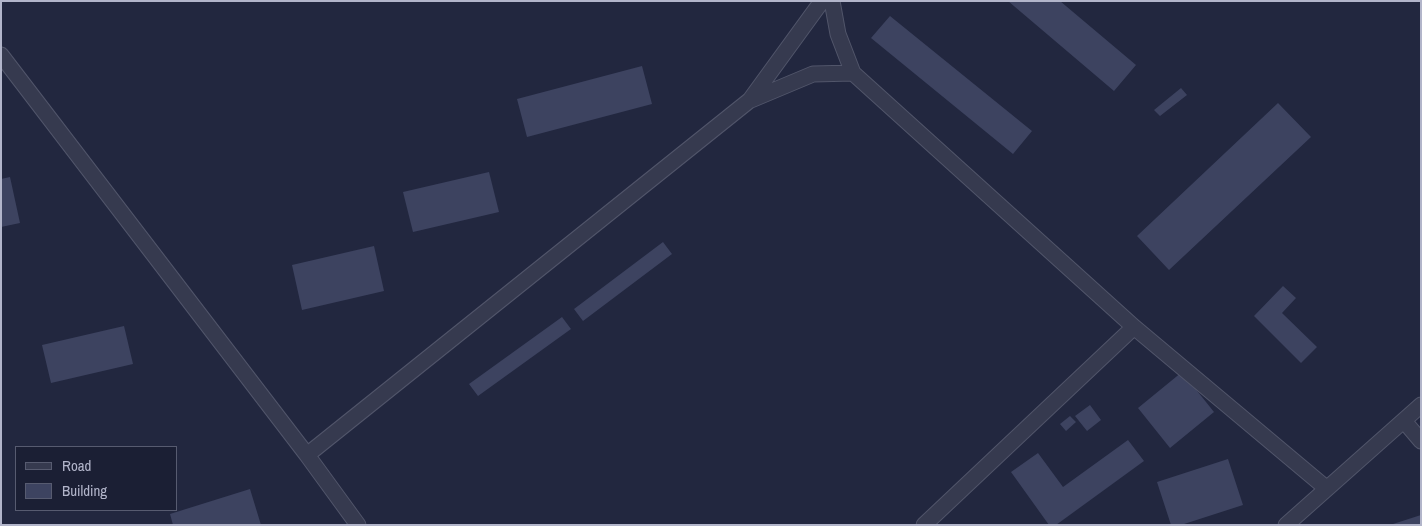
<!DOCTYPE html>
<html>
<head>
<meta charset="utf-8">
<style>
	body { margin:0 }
	#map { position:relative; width:1422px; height:526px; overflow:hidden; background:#22273f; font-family:"Archivo Narrow",sans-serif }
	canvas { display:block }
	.frame { position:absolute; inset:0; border:2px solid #b2b5ca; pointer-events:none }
	.legend { position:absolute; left:15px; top:446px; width:162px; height:65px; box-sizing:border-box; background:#1b1f34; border:1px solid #575b70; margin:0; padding:6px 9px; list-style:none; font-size:15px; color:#b2b5ca }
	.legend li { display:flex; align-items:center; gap:10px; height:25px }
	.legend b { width:25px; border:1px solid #575b70 }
</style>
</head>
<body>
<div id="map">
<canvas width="1422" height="526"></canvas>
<div class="frame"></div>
<ul class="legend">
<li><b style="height:6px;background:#363a4f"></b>Road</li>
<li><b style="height:14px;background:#3d4360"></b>Building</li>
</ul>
</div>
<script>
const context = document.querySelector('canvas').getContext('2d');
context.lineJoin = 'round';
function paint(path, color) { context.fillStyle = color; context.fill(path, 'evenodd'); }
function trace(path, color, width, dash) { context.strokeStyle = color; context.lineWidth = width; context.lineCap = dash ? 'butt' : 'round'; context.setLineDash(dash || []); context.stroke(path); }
paint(new Path2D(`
	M 1008,1 L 1060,1 L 1136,65 L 1114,91 Z
	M 890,16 L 1032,131 L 1013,154 L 871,38 Z
	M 642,66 L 652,104 L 527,137 L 517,99 Z
	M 1181,88 L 1187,95 L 1160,116 L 1154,110 Z
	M 1278,103 L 1311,137 L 1169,270 L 1137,236 Z
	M 489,172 L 499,212 L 413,232 L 403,192 Z
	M 10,177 L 20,223 L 1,227 L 1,179 Z
	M 663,242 L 672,254 L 583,321 L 574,309 Z
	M 374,246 L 384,291 L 302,310 L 292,265 Z
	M 1283,286 L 1296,298 L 1282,313 L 1317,347 L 1301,363 L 1254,316 Z
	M 562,317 L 571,329 L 478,396 L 469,384 Z
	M 124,326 L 133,364 L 51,383 L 42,345 Z
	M 1182,372 L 1214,412 L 1170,448 L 1138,408 Z
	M 1090,405 L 1101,420 L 1087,431 L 1075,416 Z
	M 1070,416 L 1076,422 L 1066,431 L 1060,424 Z
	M 1128,440 L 1144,461 L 1056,525 L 1049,525 L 1011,472 L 1038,453 L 1063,487 Z
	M 1228,459 L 1243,505 L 1181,525 L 1171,525 L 1157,482 Z
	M 250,489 L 261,525 L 173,525 L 170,514 Z
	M 1421,515 L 1421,525 L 1393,525 L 1393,524 Z`), '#3d4360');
const minor = new Path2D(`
	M 832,1 L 838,34 L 853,73 L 1134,327 L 924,525
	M 1,55 L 307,455 L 358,525
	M 751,100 L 813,74 L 853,73
	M 1134,327 L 1326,488
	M 1404,421 L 1421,441
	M 307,455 L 750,100 L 822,1
	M 1286,525 L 1421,405`);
trace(minor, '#51556a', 17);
trace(minor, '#363a4f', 15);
</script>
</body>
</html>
